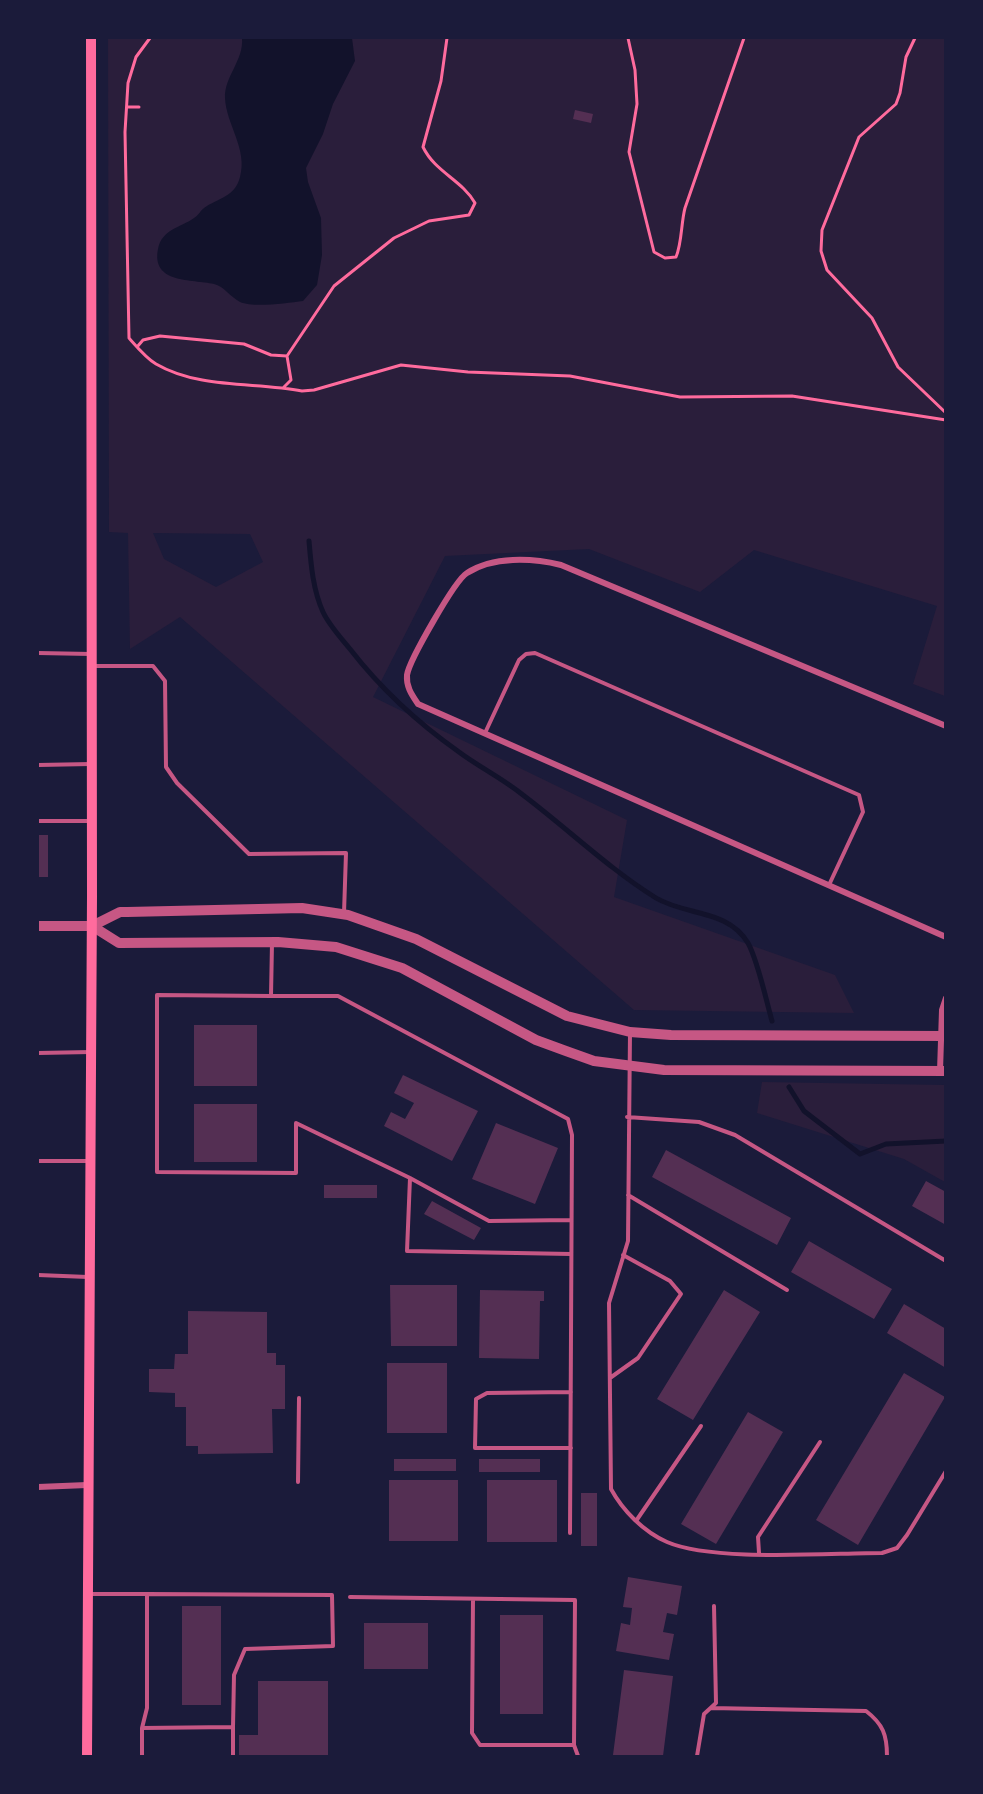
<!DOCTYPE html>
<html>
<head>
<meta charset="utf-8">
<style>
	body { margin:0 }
	#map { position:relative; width:983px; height:1794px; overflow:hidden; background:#1b1b3a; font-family:"Golos Text",sans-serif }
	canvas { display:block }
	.frame { position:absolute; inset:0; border:39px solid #1b1b3a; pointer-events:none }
</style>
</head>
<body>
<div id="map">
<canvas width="983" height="1794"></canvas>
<div class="frame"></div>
</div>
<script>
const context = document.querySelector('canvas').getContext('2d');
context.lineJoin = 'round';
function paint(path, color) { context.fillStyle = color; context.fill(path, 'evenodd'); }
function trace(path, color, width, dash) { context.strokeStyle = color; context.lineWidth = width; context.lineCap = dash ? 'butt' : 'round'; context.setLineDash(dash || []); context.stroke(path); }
paint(new Path2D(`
	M 108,38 L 945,38 L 945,696 L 913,684 L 937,606 L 754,550 L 700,592 L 589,549 L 445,556 L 373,697 L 627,820 L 614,897 L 835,975 L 854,1013 L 634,1010 L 180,617 L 130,649 L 128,533 L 109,532 ZM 153,533 L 250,534 L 263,562 L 216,587 L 164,559 Z
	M 762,1082 L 945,1085 L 945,1182 L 904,1159 L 757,1113 Z`), '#2a1e3b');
paint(new Path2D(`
	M 242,38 L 352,38 L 355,61 L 333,104 L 323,134 L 306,168 L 308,182 L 321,218 L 322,255 L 317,285 L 303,301 C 287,303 254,308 240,302 C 230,297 224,286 214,284 C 192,279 151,284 158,249 C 162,229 180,228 194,218 C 198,216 200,211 204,208 C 218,198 235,197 240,177 C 248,149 226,124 225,98 C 224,77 244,60 242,38 Z`), '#12122b');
trace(new Path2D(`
	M 309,541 C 311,565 313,590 323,612 C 329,625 341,638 350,649 C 381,689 418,723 459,752 C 479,767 502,778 523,795 C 568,829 608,868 656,898 C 686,916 728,909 748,943 C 758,961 766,1000 772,1021
	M 789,1087 L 804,1111 L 860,1154 L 886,1144 L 946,1141`), '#12122b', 5);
paint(new Path2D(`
	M 575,110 L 593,114 L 591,123 L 573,119 Z
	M 38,835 L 48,835 L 48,877 L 38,877 Z
	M 194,1025 L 257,1025 L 257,1086 L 194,1086 Z
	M 403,1075 L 478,1111 L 452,1161 L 384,1126 L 391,1112 L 405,1119 L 414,1103 L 394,1093 Z
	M 194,1104 L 257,1104 L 257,1162 L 194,1162 Z
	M 496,1123 L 558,1148 L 535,1204 L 472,1179 Z
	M 666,1150 L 791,1218 L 777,1245 L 652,1177 Z
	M 926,1181 L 946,1192 L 946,1225 L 912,1206 Z
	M 324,1185 L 377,1185 L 377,1198 L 324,1198 Z
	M 432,1201 L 481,1228 L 474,1240 L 424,1214 Z
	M 809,1241 L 892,1289 L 874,1319 L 791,1272 Z
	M 390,1285 L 457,1285 L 457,1346 L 391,1346 Z
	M 480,1290 L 544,1291 L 544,1301 L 540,1301 L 539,1359 L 479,1358 Z
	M 724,1290 L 760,1312 L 693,1420 L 657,1399 Z
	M 904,1304 L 946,1329 L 946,1368 L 887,1333 Z
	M 188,1311 L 267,1312 L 267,1353 L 276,1353 L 276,1365 L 285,1365 L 285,1409 L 272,1409 L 273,1453 L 198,1454 L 198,1446 L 186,1446 L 186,1407 L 175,1407 L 175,1393 L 149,1392 L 149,1369 L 174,1369 L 175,1354 L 188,1354 Z
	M 387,1363 L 447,1363 L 447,1433 L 387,1433 Z
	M 904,1373 L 945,1397 L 858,1545 L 816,1520 Z
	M 748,1412 L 783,1432 L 716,1544 L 681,1524 Z
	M 394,1459 L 456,1459 L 456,1471 L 394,1471 Z
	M 479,1459 L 540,1459 L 540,1472 L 479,1472 Z
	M 389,1480 L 458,1480 L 458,1541 L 389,1541 Z
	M 487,1480 L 557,1480 L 557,1542 L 487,1542 Z
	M 581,1493 L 597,1493 L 597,1546 L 581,1546 Z
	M 628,1577 L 682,1586 L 677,1615 L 667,1613 L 663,1632 L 674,1634 L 669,1660 L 616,1651 L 621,1623 L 630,1625 L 632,1608 L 623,1607 Z
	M 182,1606 L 221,1606 L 221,1705 L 182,1705 Z
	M 500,1615 L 543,1615 L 543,1714 L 500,1714 Z
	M 364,1623 L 428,1623 L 428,1669 L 364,1669 Z
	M 624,1670 L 673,1676 L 663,1756 L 613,1755 Z
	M 258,1681 L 328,1681 L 328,1756 L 239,1756 L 239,1735 L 258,1735 Z`), '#542f53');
trace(new Path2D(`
	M 150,38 L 136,57 L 128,83 L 125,132 L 129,338 C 137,347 146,358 156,364 C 199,389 255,382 302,391 L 314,390 L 401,365 L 468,372 L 570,376 L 680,397 L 792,396 L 946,420
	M 628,38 L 635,70 L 637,104 L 629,152 L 654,252 L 665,258 L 676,257 C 682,243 681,223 685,208 L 744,38
	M 915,38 L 906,57 L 900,93 L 896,104 L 859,137 L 822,230 L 821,251 L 827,270 L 872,318 L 898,367 L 946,413
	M 127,107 L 139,107
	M 137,347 L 143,340 L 160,336 L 244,344 L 271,355 L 287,356 L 334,286 L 394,238 L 429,221 L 469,215 L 475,203 C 462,180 435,172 423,147 L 441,81 L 447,38
	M 284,387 L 291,380 L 287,356`), '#ff6b9d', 3);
trace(new Path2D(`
	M 38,653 L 91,654
	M 93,666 L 153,666 L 165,681 L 166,767 L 177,783 L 249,854 L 346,853 L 344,913
	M 485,733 L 519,660 L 526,654 L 535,653 L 859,795 L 863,812 L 829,885
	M 38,765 L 91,764
	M 38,821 L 91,821
	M 272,943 L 271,996 L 338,996 L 568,1119 L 572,1135 L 570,1533
	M 271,996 L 157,995 L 157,1172 L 296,1173 L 296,1123 L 410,1178 L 407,1251 L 571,1254
	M 630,1033 L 628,1241 L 609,1303 L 611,1489 C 623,1511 644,1532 667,1542 C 713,1562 828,1553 882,1553 L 897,1548 L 907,1535 L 946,1471
	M 38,1053 L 91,1052
	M 627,1117 L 699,1122 L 735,1135 L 946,1261
	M 38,1161 L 90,1161
	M 410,1178 L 489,1221 L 571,1220
	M 628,1195 L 787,1290
	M 38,1275 L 88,1277
	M 610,1378 L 638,1358 L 681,1294 L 670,1281 L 623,1255
	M 571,1448 L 475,1448 L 476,1399 L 487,1393 L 571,1392
	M 298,1482 L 299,1398
	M 636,1521 L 701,1426
	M 759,1553 L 758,1537 L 820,1442
	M 91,1594 L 147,1594 L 147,1708 L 142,1728
	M 350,1597 L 575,1600 L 574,1745 L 578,1756
	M 473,1599 L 472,1733 L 480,1745 L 574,1745
	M 711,1708 L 866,1711 C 883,1724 887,1735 887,1756
	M 233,1727 L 233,1756
	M 142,1756 L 142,1728 L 233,1727 L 234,1675 L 245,1649 L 333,1646 L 332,1595 L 147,1594
	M 697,1756 L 704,1714 L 716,1703 L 714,1606`), '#c65784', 4);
trace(new Path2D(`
	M 946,726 L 561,565 C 532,558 493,556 467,573 C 455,580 409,661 407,675 C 406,687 412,695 418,704 L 946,937
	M 940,1071 L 942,1010 L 946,998
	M 38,1487 L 87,1485`), '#c65784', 6);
trace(new Path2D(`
	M 38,926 L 92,926 L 120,912 L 127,912 L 302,908 L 348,915 L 416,939 L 567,1016 L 630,1032 L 671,1035 L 946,1036
	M 92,926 L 119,943 L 278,942 L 336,947 L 402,968 L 536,1040 L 566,1051 L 594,1061 L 664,1070 L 946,1071`), '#c65784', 10);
trace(new Path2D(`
	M 87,1756 L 92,896 L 91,38`), '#ff6b9d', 10);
</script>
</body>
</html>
